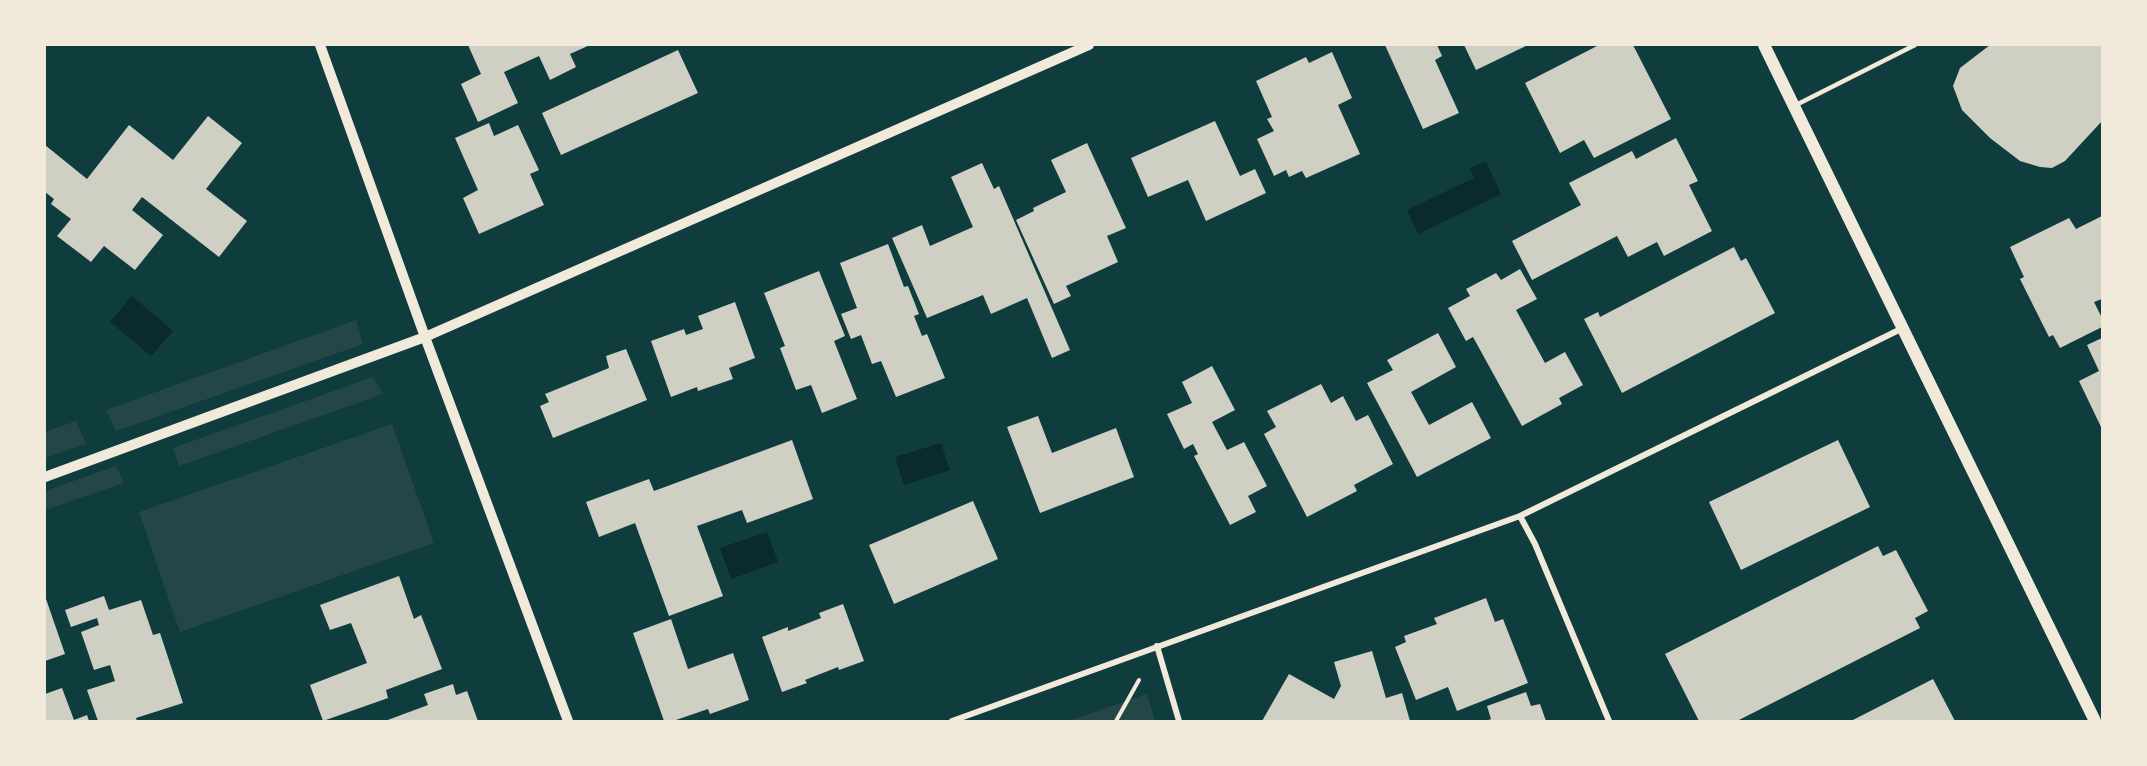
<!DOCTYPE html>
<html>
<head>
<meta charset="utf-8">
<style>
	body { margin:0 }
	#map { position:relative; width:2147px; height:766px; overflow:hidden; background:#0f3d3e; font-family:Poppins,sans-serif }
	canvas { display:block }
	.frame { position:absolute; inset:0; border:46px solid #f1e9da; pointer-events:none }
</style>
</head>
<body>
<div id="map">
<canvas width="2147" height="766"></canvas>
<div class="frame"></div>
</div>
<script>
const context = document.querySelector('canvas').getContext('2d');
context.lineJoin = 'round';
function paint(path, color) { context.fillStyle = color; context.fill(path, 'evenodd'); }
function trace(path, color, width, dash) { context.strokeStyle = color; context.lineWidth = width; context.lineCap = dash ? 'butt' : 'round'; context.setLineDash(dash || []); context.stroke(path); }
paint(new Path2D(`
	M 356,320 L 363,344 L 116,431 L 106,410 Z
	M 373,377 L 383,394 L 179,466 L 173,448 Z
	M 76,421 L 86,444 L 45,458 L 45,432 Z
	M 392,424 L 434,543 L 180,632 L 139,512 Z
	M 116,466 L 124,483 L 45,510 L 45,491 Z
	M 1147,694 L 1155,721 L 1068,721 Z`), '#244646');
paint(new Path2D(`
	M 1486,161 L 1501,194 L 1418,234 L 1407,210 L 1474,178 L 1470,168 Z
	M 132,296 L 173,331 L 151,356 L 110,322 Z
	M 941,443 L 950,470 L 904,485 L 895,457 Z
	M 767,532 L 778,562 L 731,579 L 720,548 Z`), '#0a2a2b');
paint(new Path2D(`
	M 468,45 L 590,45 L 570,54 L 576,67 L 550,80 L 539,56 L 504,72 L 518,103 L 478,122 L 461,84 L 481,74 Z
	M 1385,45 L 1437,45 L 1442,56 L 1435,60 L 1459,113 L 1423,129 Z
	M 1464,45 L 1528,45 L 1476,70 Z
	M 1599,45 L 1633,45 L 1671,119 L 1594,158 L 1584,140 L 1560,153 L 1525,83 Z
	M 1990,45 L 2102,45 L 2102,121 L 2065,161 L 2052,168 L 2040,167 L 2020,161 L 1990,138 L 1962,110 L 1953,86 L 1960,68 Z
	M 678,50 L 698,93 L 561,155 L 542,113 Z
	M 1332,52 L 1352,98 L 1338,105 L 1360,154 L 1306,178 L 1302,171 L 1289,177 L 1286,170 L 1274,176 L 1257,139 L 1274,131 L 1267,119 L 1272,117 L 1256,81 L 1306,57 L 1309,63 Z
	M 208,116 L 242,143 L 206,189 L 247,221 L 219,257 L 142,197 L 132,210 L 163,235 L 135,270 L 104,246 L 91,262 L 57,236 L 71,219 L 51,204 L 54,199 L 45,192 L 45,145 L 87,179 L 129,125 L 173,160 Z
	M 1215,121 L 1240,176 L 1255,169 L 1266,193 L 1206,221 L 1188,180 L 1148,197 L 1131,158 Z
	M 489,123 L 494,136 L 518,125 L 539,170 L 530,174 L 544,205 L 479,234 L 463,198 L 478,190 L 455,138 Z
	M 1676,138 L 1698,181 L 1689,185 L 1712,231 L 1664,256 L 1657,242 L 1628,257 L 1617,236 L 1532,280 L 1512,241 L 1581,205 L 1569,183 L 1632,151 L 1636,159 Z
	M 1087,143 L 1126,228 L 1107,236 L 1118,262 L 1066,286 L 1071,296 L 1054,304 L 1016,220 L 1034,211 L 1033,208 L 1066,192 L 1051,160 Z
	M 982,163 L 994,189 L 999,186 L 1070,350 L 1052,358 L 1027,298 L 991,314 L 983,295 L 927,318 L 892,238 L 922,225 L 930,246 L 973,227 L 951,177 Z
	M 2102,216 L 2102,299 L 2094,302 L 2102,318 L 2102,327 L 2060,348 L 2053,335 L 2049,337 L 2020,279 L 2024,277 L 2010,247 L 2069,218 L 2076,229 Z
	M 888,244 L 904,287 L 908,286 L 919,314 L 914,316 L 922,336 L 927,334 L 945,378 L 896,397 L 881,361 L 872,364 L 861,335 L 851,339 L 841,314 L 857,308 L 840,263 Z
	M 1734,247 L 1741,261 L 1746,258 L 1775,313 L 1622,393 L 1584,319 L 1598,312 L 1600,317 Z
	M 1520,269 L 1537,299 L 1516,310 L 1545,363 L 1565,352 L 1583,385 L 1559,398 L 1562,404 L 1522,426 L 1473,337 L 1466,341 L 1448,308 L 1470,296 L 1466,289 L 1496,273 L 1501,280 Z
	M 819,271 L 845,336 L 834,341 L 857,399 L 822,413 L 811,385 L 796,390 L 780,348 L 785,346 L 764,293 Z
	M 735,302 L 755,358 L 729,368 L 733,379 L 698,391 L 697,387 L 671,397 L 651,341 L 684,329 L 686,335 L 703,329 L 698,316 Z
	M 1438,333 L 1456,367 L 1411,392 L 1429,425 L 1472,402 L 1491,438 L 1417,477 L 1367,383 L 1393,370 L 1387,360 Z
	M 2102,338 L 2102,429 L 2079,381 L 2099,371 L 2087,345 Z
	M 626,349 L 647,400 L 553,438 L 540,406 L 549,402 L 545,394 L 609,368 L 606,356 Z
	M 1212,366 L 1235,410 L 1212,422 L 1227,450 L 1244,442 L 1267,486 L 1248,496 L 1256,512 L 1230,525 L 1194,456 L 1198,454 L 1193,444 L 1184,449 L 1167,414 L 1192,403 L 1182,382 Z
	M 1321,384 L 1331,403 L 1343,396 L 1356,421 L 1368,415 L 1393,464 L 1354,485 L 1357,491 L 1307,517 L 1264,434 L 1276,427 L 1267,411 Z
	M 1038,416 L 1052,453 L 1116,428 L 1134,477 L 1040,513 L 1007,427 Z
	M 792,440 L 813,499 L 747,523 L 742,510 L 697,526 L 723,596 L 669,616 L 635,523 L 599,537 L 586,502 L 649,479 L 654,491 Z
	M 1838,440 L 1870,507 L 1741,570 L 1709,502 Z
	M 973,501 L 998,559 L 894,604 L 869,545 Z
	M 1878,546 L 1883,556 L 1896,550 L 1928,611 L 1915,618 L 1920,628 L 1737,721 L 1699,721 L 1665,654 Z
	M 399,576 L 414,619 L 421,615 L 442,669 L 386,690 L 388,698 L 323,721 L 310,685 L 367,663 L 351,623 L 330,630 L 320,605 Z
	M 45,596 L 65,654 L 45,661 Z
	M 104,596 L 109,610 L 141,600 L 153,635 L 160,633 L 183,703 L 136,718 L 137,721 L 98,721 L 87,690 L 115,681 L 110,665 L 94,670 L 81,632 L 99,625 L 97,618 L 71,627 L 65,610 Z
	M 1486,598 L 1495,622 L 1503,619 L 1528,683 L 1457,711 L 1448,687 L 1416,700 L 1395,647 L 1406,642 L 1404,636 L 1437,624 L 1434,618 Z
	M 843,604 L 864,661 L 839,670 L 838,667 L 805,680 L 807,683 L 782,692 L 762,637 L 788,627 L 788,631 L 821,618 L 819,613 Z
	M 671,619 L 688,669 L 733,653 L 749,700 L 710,714 L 708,709 L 673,721 L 664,721 L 633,633 Z
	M 1372,651 L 1386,698 L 1402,693 L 1410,721 L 1262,721 L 1289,674 L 1334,699 L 1341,686 L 1334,662 Z
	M 1933,679 L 1955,721 L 1851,721 Z
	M 453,684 L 456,695 L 467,691 L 478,721 L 385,721 L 428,705 L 424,694 Z
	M 62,688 L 74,720 L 87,715 L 89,721 L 45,721 L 45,694 Z
	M 1526,692 L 1531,706 L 1540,704 L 1546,721 L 1486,721 L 1491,719 L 1487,706 Z`), '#cfcfc3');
trace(new Path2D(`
	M 1116,721 L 1139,680`), '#f1e9da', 4);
trace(new Path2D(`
	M 1794,106 L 1915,45`), '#f1e9da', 4.5);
trace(new Path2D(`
	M 1520,516 L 1535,544 L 1609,721
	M 1157,646 L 1179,721
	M 952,721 L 1520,516 L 1903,328`), '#f1e9da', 6);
trace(new Path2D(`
	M 320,45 L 425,337 L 568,721
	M 45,477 L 425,337 L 1089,45`), '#f1e9da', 10);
trace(new Path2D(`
	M 1764,45 L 2095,721`), '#f1e9da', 12);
</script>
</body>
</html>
